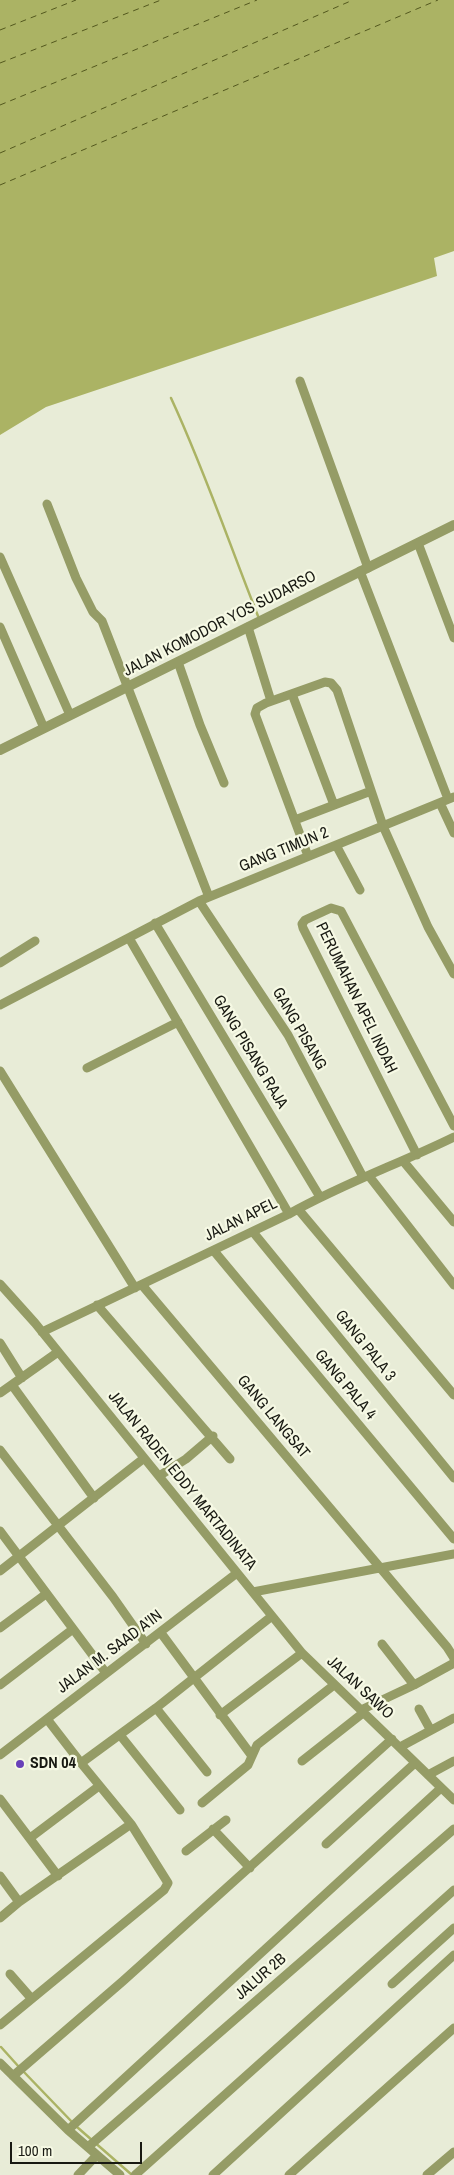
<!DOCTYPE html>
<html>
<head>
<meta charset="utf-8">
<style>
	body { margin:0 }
	#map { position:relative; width:454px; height:2175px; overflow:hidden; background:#e8ecd7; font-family:"Archivo Narrow",sans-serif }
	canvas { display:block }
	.scale { position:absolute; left:10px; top:2142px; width:132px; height:22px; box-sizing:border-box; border:2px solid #181912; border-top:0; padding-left:6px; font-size:15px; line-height:18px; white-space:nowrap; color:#181912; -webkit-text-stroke:4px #f6f9e4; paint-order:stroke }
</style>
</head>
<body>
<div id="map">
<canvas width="454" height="2175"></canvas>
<div class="scale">100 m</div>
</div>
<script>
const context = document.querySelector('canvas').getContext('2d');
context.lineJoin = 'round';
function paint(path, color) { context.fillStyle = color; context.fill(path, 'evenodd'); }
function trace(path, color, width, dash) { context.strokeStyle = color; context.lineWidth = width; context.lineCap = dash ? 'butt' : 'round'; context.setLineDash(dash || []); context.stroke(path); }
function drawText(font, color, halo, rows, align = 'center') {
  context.font = font + ' "Archivo Narrow",sans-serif'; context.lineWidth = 4.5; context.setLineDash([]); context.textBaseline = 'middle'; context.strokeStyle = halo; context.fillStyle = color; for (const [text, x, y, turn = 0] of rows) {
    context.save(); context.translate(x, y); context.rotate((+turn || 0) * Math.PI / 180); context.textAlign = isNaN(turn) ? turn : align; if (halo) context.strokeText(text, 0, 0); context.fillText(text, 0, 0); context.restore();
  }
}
paint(new Path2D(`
	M 0,0 L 454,0 L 454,251 L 434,258 L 437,276 L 46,407 L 0,435 Z`), '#abb364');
trace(new Path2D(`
	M 171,398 C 204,469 229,543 258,616
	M 1,2047 L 19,2067
	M 23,2071 L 73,2123
	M 77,2127 L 132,2175`), '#abb364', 2.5);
trace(new Path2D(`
	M 0,30 L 76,0
	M 0,63 L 161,0
	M 0,105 L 257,0
	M 0,153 L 353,0
	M 0,185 L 438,0`), '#53581e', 1, [6, 5]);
trace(new Path2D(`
	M 300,381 L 368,568
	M 47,504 L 76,578 L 93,612 L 102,621 L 209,897
	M 418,543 L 454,638
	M 0,557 L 70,715
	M 360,571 L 448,799
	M 0,627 L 44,728
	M 248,627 L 271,701
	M 178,662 L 200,725 L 224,783
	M 292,694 L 334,805
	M 440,803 L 454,833
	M 295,820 L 371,791
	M 336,845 L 360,890
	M 308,856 L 255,714 L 257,708 L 266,703 L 325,682 L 331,683 L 337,690 L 383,826 L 428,927 L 454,974
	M 199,901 L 288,1035 L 363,1177
	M 155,923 L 320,1197
	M 129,938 L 289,1214
	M 0,963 L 35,941
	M 0,1005 L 199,901 L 454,797
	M 87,1068 L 178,1022
	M 0,1071 L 135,1288
	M 417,1155 L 303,928 L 302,924 L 305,920 L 331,908 L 341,911 L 454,1126
	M 404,1162 L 454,1222
	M 369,1176 L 454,1285
	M 298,1209 L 454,1395
	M 253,1232 L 454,1478
	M 214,1251 L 454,1539
	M 0,1284 L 35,1323 L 302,1653 L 454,1800
	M 142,1285 L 447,1647 L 454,1658 L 454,1663 L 414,1685 L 361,1710
	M 97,1305 L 230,1459
	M 42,1332 L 289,1214 C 342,1184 399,1164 454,1137
	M 0,1343 L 22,1378
	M 12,1385 L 94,1498
	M 0,1393 L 58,1352
	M 0,1450 L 113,1597 L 146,1644
	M 159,1476 L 186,1459 L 213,1436
	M 0,1531 L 106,1673
	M 0,1571 L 143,1459
	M 253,1592 L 454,1554
	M 0,1628 L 46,1594
	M 161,1633 L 252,1756
	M 382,1644 L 414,1685
	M 0,1685 L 73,1629
	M 156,1708 L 207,1772
	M 419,1709 L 430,1729
	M 220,1715 L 302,1653
	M 120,1735 L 180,1810
	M 400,1747 L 454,1718
	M 0,1755 L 237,1573
	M 302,1761 L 363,1713
	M 81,1763 L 156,1708 L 272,1616
	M 428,1775 L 454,1761
	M 0,1799 L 58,1876
	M 202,1803 L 248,1765 L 257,1745 L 334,1685
	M 213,1829 L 250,1868
	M 30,1838 L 99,1786
	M 326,1844 L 415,1763
	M 186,1851 L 226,1820
	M 0,1876 L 19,1902
	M 0,1918 L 19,1902 L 131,1824
	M 10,1974 L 31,1998
	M 392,1984 L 454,1928
	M 0,2025 L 164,1890 L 168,1883 L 131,1824 L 81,1763 L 47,1719
	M 0,2063 L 68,2130 L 120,2175
	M 13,2076 L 123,1981 L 392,1739
	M 68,2130 L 441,1788
	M 88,2147 L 454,1829
	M 78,2175 L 97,2155
	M 135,2175 L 454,1890
	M 213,2175 L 454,1955
	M 289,2175 L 454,2028
	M 427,2175 L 454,2152`), '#959c66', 9);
trace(new Path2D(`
	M 0,750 L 454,525`), '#959c66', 10);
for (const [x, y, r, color] of [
	[20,1764,5,"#6941b9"]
]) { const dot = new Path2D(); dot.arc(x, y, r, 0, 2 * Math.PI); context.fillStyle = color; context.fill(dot); trace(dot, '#f6f9e4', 2); }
drawText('16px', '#181912', '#f6f9e4', [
	["JALAN KOMODOR YOS SUDARSO",220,624,-27],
	["GANG TIMUN 2",284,850,-22],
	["PERUMAHAN APEL INDAH",356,998,64],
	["GANG PISANG",299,1029,60],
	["GANG PISANG RAJA",250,1052,59],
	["JALAN APEL",241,1220,-26],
	["GANG PALA 3",365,1346,51],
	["GANG PALA 4",345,1385,50],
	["GANG LANGSAT",273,1417,50],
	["JALAN RADEN EDDY MARTADINATA",182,1481,51],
	["JALAN M. SAAD A'IN",110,1652,-37],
	["JALAN SAWO",360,1688,43],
	["JALUR 2B",261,1977,-41]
]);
drawText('bold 16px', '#181912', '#f6f9e4', [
	["SDN 04",30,1764]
], 'left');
</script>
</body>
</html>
